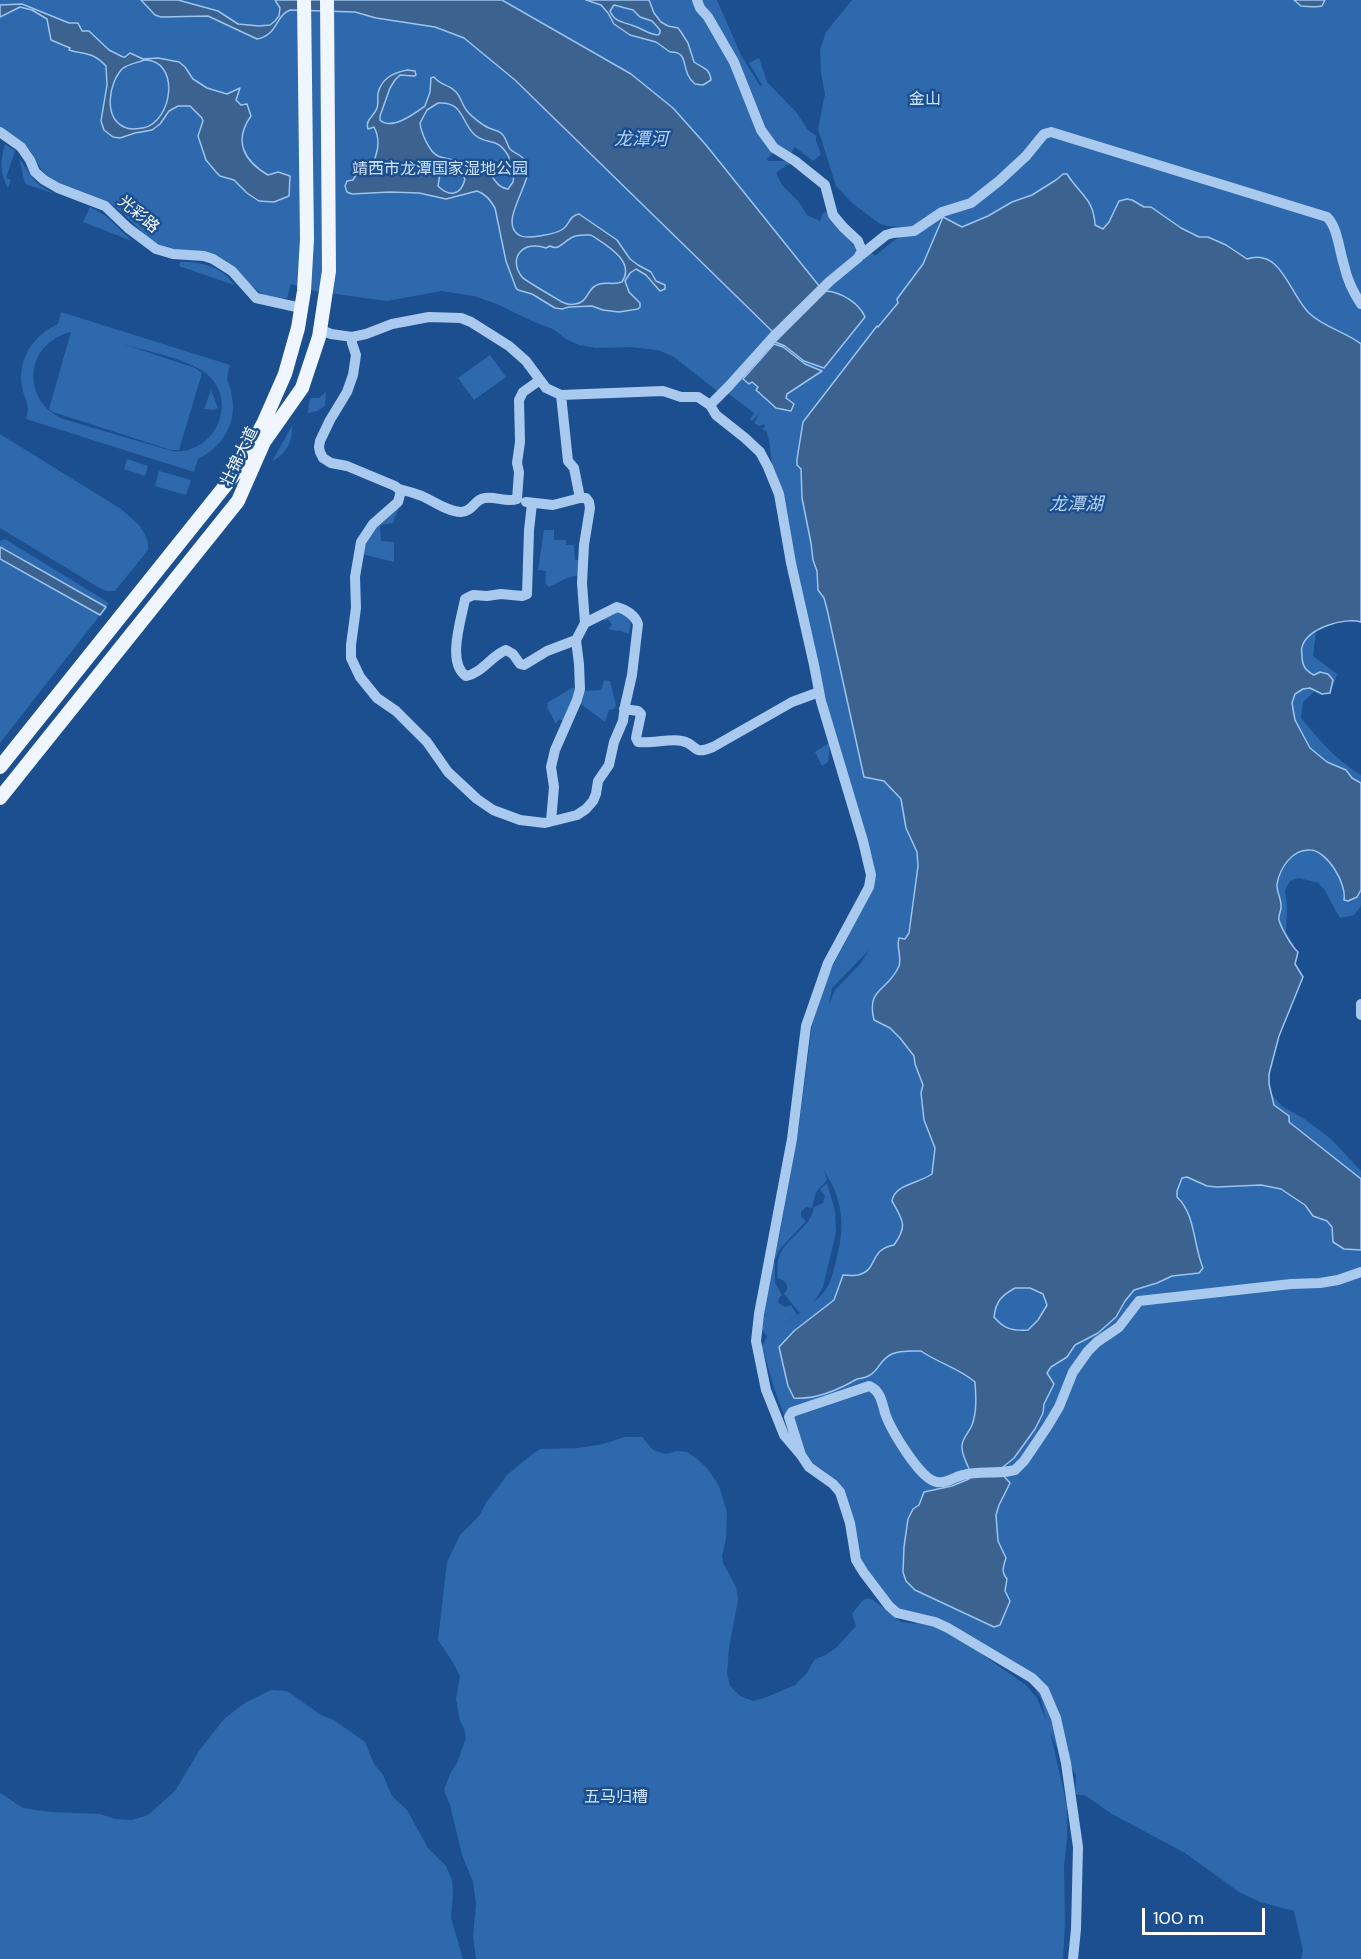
<!DOCTYPE html>
<html>
<head>
<meta charset="utf-8">
<style>
	body { margin:0 }
	#map { position:relative; width:1361px; height:1959px; overflow:hidden; background:#1b4f8f; font-family:"DM Sans",sans-serif }
	canvas { display:block }
	.scale { position:absolute; left:1142px; top:1908px; width:123px; height:27px; box-sizing:border-box; border:3px solid #fff; border-top:0; padding-left:8px; font-size:18px; line-height:21px; white-space:nowrap; color:#fff; -webkit-text-stroke:4px #1b4f8f; paint-order:stroke }
</style>
</head>
<body>
<div id="map">
<canvas width="1361" height="1959"></canvas>
<div class="scale">100 m</div>
</div>
<script>
const context = document.querySelector('canvas').getContext('2d');
context.lineJoin = 'round';
function paint(path, color) { context.fillStyle = color; context.fill(path, 'evenodd'); }
function trace(path, color, width, dash) { context.strokeStyle = color; context.lineWidth = width; context.lineCap = dash ? 'butt' : 'round'; context.setLineDash(dash || []); context.stroke(path); }
function drawText(font, color, halo, rows, align = 'center') {
  context.font = font + ' "DM Sans","Noto Sans SC",sans-serif'; context.lineWidth = 5; context.setLineDash([]); context.textBaseline = 'middle'; context.strokeStyle = halo; context.fillStyle = color; for (const [text, x, y, turn = 0] of rows) {
    context.save(); context.translate(x, y); context.rotate((+turn || 0) * Math.PI / 180); context.textAlign = isNaN(turn) ? turn : align; if (halo) context.strokeText(text, 0, 0); context.fillText(text, 0, 0); context.restore();
  }
}
paint(new Path2D(`
	M 0,0 L 717,0 L 741,55 L 760,86 L 762,85 L 749,63 L 759,58 L 767,82 L 796,112 L 808,130 L 816,136 L 816,141 L 821,154 L 813,161 L 795,147 L 790,154 L 776,150 L 767,159 L 768,161 L 784,161 L 793,164 L 787,165 L 776,173 L 782,185 L 798,201 L 807,215 L 820,221 L 823,213 L 828,210 L 875,256 L 892,242 L 914,228 L 888,226 L 880,224 L 852,203 L 836,186 L 818,129 L 825,94 L 821,73 L 820,50 L 826,32 L 852,0 L 1294,0 L 1316,7 L 1322,6 L 1325,0 L 1361,0 L 1361,299 L 1325,219 L 1361,305 L 1361,623 L 1351,619 L 1325,618 L 1316,632 L 1313,656 L 1337,674 L 1334,684 L 1329,688 L 1317,689 L 1303,702 L 1301,718 C 1319,740 1336,760 1361,775 L 1361,906 L 1354,915 L 1340,918 L 1324,889 L 1318,883 L 1299,878 L 1290,881 L 1285,890 L 1287,905 L 1286,932 L 1294,945 L 1292,965 L 1256,1064 L 1269,1086 L 1270,1093 L 1282,1106 L 1303,1118 L 1331,1139 L 1361,1171 L 1361,1959 L 1301,1959 L 1303,1951 L 1294,1911 L 1260,1902 L 1239,1892 L 1185,1853 L 1112,1814 L 1086,1796 L 1075,1794 L 1076,1775 L 1057,1748 L 1050,1731 L 1067,1806 L 1067,1839 L 1064,1867 L 1065,1923 L 1063,1959 L 476,1959 L 473,1935 L 476,1904 L 473,1882 L 462,1855 L 450,1805 L 444,1790 L 450,1774 L 457,1763 L 466,1738 L 464,1728 L 460,1721 L 456,1699 L 460,1676 L 452,1661 L 438,1640 L 447,1562 L 460,1535 L 479,1516 L 486,1503 L 507,1475 L 535,1452 L 541,1449 L 579,1448 L 603,1444 L 625,1437 L 642,1437 L 653,1450 L 666,1454 L 677,1451 L 687,1452 L 696,1458 L 708,1469 L 719,1486 L 727,1512 L 726,1539 L 722,1556 L 723,1563 L 736,1587 L 738,1600 L 729,1648 L 727,1673 L 730,1686 L 740,1696 L 753,1701 L 767,1697 L 795,1685 L 806,1674 L 815,1659 L 826,1655 L 837,1647 L 856,1626 L 852,1614 L 862,1601 L 867,1598 L 873,1600 L 901,1622 L 917,1624 L 902,1613 L 855,1570 L 846,1508 L 813,1466 L 785,1418 L 774,1388 L 762,1346 L 767,1337 L 761,1328 L 772,1263 L 775,1262 L 775,1283 L 782,1295 L 779,1298 L 778,1302 L 785,1307 L 791,1305 L 797,1315 L 772,1332 L 805,1310 L 800,1313 L 784,1294 C 791,1287 786,1280 777,1278 C 778,1272 777,1265 778,1259 C 784,1238 811,1229 814,1207 L 823,1203 L 825,1196 L 820,1189 L 827,1183 L 835,1211 L 836,1232 L 823,1287 L 814,1302 C 831,1287 830,1282 836,1261 C 845,1228 844,1200 824,1171 L 827,1180 L 816,1192 L 812,1208 L 806,1207 L 801,1212 L 801,1217 L 806,1221 L 780,1249 L 776,1258 L 773,1259 L 779,1238 L 799,1126 L 812,1025 L 828,975 L 873,889 L 848,794 L 772,465 L 770,446 L 767,432 L 762,429 L 765,427 L 764,424 L 759,426 L 754,423 L 760,413 L 752,421 L 750,420 L 754,413 L 729,394 L 717,391 L 674,357 L 658,350 L 629,347 L 596,348 L 579,345 L 566,339 L 553,329 L 534,322 L 497,304 L 474,296 L 441,291 L 387,301 L 314,291 L 291,284 L 287,298 C 257,305 244,269 220,257 C 198,247 181,254 162,246 C 141,237 129,214 109,203 C 92,194 63,189 50,179 C 39,170 37,159 29,149 C 22,140 9,134 0,127 ZM 869,950 L 861,963 L 835,990 L 829,1005 L 832,988 ZM 983,1655 L 1027,1673 L 1041,1699 L 1046,1720 L 1037,1698 L 1026,1685 Z
	M 5,144 L 15,151 L 6,178 L 11,180 L 8,188 C 0,173 0,161 5,144 Z
	M 19,158 C 33,178 32,183 55,194 L 25,184 Z
	M 90,207 L 106,216 L 132,241 L 83,222 Z
	M 180,262 C 200,261 224,267 234,285 L 179,266 Z
	M 61,312 L 230,365 C 224,384 230,380 232,397 C 237,424 222,447 198,459 L 194,472 L 26,419 C 31,404 25,402 22,387 C 17,360 33,335 58,324 ZM 71,332 L 49,409 L 53,412 L 171,450 L 179,450 L 202,373 L 195,368 L 123,344 C 146,351 193,360 209,376 C 239,405 212,456 172,451 L 63,419 C 20,400 25,343 71,332 Z
	M 490,355 L 506,377 L 474,400 L 458,378 Z
	M 211,390 L 218,408 L 214,410 L 204,409 Z
	M 326,392 L 325,406 L 317,411 L 308,413 L 309,402 L 311,398 L 319,398 Z
	M 292,426 C 293,442 285,455 272,461 Z
	M 0,434 L 121,509 L 139,525 L 144,533 L 148,542 L 148,550 L 115,591 L 106,591 L 98,587 L 0,528 Z
	M 127,459 L 148,466 L 145,476 L 124,469 Z
	M 159,471 L 191,480 L 186,495 L 155,486 Z
	M 399,507 L 393,523 L 381,525 L 380,528 L 381,541 L 394,542 L 394,562 L 362,554 L 373,529 Z
	M 544,530 L 554,530 L 554,540 L 566,540 L 566,545 L 574,545 L 575,560 L 582,559 L 579,575 L 567,578 L 549,587 L 545,583 L 546,571 L 538,570 Z
	M 5,539 L 109,603 L 106,607 L 0,547 L 0,541 Z
	M 0,559 L 100,615 L 0,743 Z
	M 613,610 L 629,616 L 631,622 L 629,634 L 618,630 L 617,631 L 608,629 L 612,625 L 608,619 L 605,621 L 601,617 Z
	M 604,680 L 610,681 L 616,705 L 614,709 L 609,710 L 605,722 L 581,704 L 583,701 L 583,691 L 601,690 Z
	M 572,688 L 575,688 L 571,705 L 565,722 L 559,719 L 556,724 L 547,707 L 548,705 L 547,703 Z
	M 830,742 L 828,762 L 822,766 L 815,752 Z
	M 271,1690 L 287,1691 L 321,1715 L 334,1720 L 365,1742 L 374,1764 L 383,1775 L 392,1796 L 407,1810 L 428,1848 L 446,1866 L 452,1880 L 453,1893 L 451,1918 L 463,1959 L 0,1959 L 0,1793 L 23,1808 L 50,1812 L 100,1814 L 115,1819 L 132,1820 L 148,1815 L 175,1791 L 199,1751 L 224,1719 L 245,1703 Z`), '#2e69ad');
const water = new Path2D(`
	M 141,0 L 178,0 L 218,11 L 238,24 L 259,26 L 270,25 L 275,21 L 279,16 L 280,8 L 275,0 L 502,0 L 631,74 L 673,108 L 706,145 L 820,287 L 773,332 L 515,80 L 464,38 L 435,27 L 376,18 L 355,12 L 290,10 C 275,16 278,35 257,39 L 208,16 L 161,17 L 155,15 Z
	M 586,0 L 649,0 L 654,13 L 661,22 L 668,26 L 678,28 L 681,32 L 688,43 L 694,62 C 702,68 710,68 711,80 L 703,85 L 695,84 C 679,71 691,51 670,52 L 656,42 L 630,35 L 614,24 L 608,13 L 601,5 ZM 614,5 L 633,10 L 640,17 L 652,21 L 660,30 L 660,33 L 658,35 C 648,34 643,29 634,26 C 624,22 614,22 610,11 Z
	M 1294,0 L 1325,0 L 1322,6 C 1315,8 1308,6 1301,6 Z
	M 22,4 L 69,23 L 78,23 L 82,31 L 89,31 L 109,50 L 123,57 L 125,57 L 130,53 L 143,59 L 158,58 L 179,62 L 185,67 L 193,79 L 207,88 L 227,94 L 240,88 L 236,100 L 241,105 L 247,104 L 251,116 C 233,141 244,161 268,175 L 278,172 L 290,176 L 289,196 L 274,202 L 259,201 L 247,193 L 234,180 L 220,176 L 216,172 L 206,160 L 198,136 L 203,121 L 202,118 L 190,106 L 178,106 L 169,111 L 160,124 L 152,130 L 135,133 L 120,138 L 113,137 L 104,130 L 101,121 L 107,85 L 106,66 C 93,52 86,55 69,50 L 70,48 L 51,40 L 47,19 L 32,10 L 20,7 L 0,17 L 0,5 ZM 144,60 C 180,59 174,121 143,128 C 136,129 130,130 124,127 C 103,117 109,83 122,69 C 128,64 137,63 144,60 Z
	M 407,70 L 415,71 L 416,75 L 414,76 L 400,75 L 395,80 L 390,88 L 380,116 L 380,120 C 391,131 414,114 425,106 L 430,92 L 431,78 L 434,77 C 441,86 449,84 456,92 C 461,97 462,105 467,111 C 472,117 482,125 489,128 C 493,130 497,130 501,133 C 507,138 506,144 510,149 C 516,155 521,153 527,163 C 535,180 497,222 519,235 C 526,240 556,234 563,229 C 570,224 569,216 579,214 L 617,240 L 630,259 L 638,265 L 651,272 L 656,281 L 665,285 L 665,289 L 660,291 L 646,275 L 636,269 L 630,273 L 625,281 L 629,292 L 640,303 L 640,307 L 638,309 L 619,312 L 603,310 L 592,306 L 569,307 L 562,309 L 555,308 L 532,294 L 518,290 L 516,288 L 506,261 L 495,208 C 490,200 486,194 477,191 L 446,199 L 419,193 L 390,192 L 352,194 L 347,192 L 345,186 L 347,181 L 353,180 L 360,168 L 366,173 C 377,160 382,142 374,127 L 368,129 C 365,119 374,117 377,108 C 379,103 377,98 378,93 C 382,78 393,73 407,70 ZM 438,103 C 464,101 461,123 475,135 C 487,146 497,135 509,157 L 508,166 L 514,175 L 513,182 L 508,189 C 490,187 491,161 476,162 C 473,162 470,164 467,164 C 456,159 448,160 438,156 C 429,152 421,132 420,123 L 427,110 ZM 452,169 L 462,173 L 465,179 C 461,196 449,197 438,186 L 440,174 L 442,170 ZM 591,235 C 606,245 636,261 622,282 C 613,286 603,280 595,286 C 587,291 587,303 575,304 C 571,305 566,304 562,302 C 557,299 524,280 522,277 C 507,257 524,240 546,248 L 550,246 C 559,251 563,242 571,238 C 576,234 585,235 591,235 Z
	M 1063,174 L 1067,174 C 1080,195 1094,199 1095,225 L 1103,229 L 1109,222 L 1119,201 L 1127,199 L 1132,200 L 1144,207 L 1151,207 L 1181,228 L 1199,237 L 1208,237 L 1226,245 L 1247,259 C 1281,247 1290,295 1309,313 C 1323,327 1346,332 1361,344 L 1361,622 C 1345,617 1307,628 1302,647 C 1301,650 1302,653 1302,656 C 1302,666 1306,671 1314,675 L 1320,672 L 1328,674 L 1333,680 L 1330,693 L 1322,694 L 1310,688 L 1303,689 L 1295,694 L 1292,703 L 1295,720 L 1310,748 L 1327,762 L 1346,770 L 1352,778 L 1361,783 L 1361,890 L 1357,897 L 1348,901 L 1344,900 C 1347,884 1327,850 1310,850 C 1292,849 1280,868 1277,884 C 1276,892 1282,899 1281,907 C 1281,912 1278,915 1279,920 C 1281,928 1292,947 1298,952 L 1295,964 L 1303,977 L 1279,1036 L 1269,1074 L 1269,1084 L 1274,1105 L 1289,1116 L 1289,1122 L 1361,1179 L 1361,1250 L 1344,1249 L 1333,1242 L 1332,1227 L 1327,1221 L 1313,1216 L 1305,1205 L 1281,1189 L 1261,1185 L 1217,1187 L 1207,1186 L 1187,1177 L 1182,1178 L 1177,1191 L 1177,1197 C 1196,1215 1193,1245 1203,1268 L 1199,1273 L 1172,1276 L 1157,1283 L 1134,1290 L 1125,1301 L 1116,1317 L 1098,1333 L 1075,1345 L 1067,1357 L 1051,1367 L 1047,1373 L 1054,1384 L 1044,1404 L 1043,1413 L 1035,1429 L 1014,1458 L 1003,1467 L 1002,1474 L 1010,1483 L 999,1505 L 996,1515 L 998,1541 L 1006,1558 C 1003,1567 1001,1572 1007,1579 L 1005,1591 L 1010,1601 L 1000,1625 L 994,1627 L 915,1590 L 906,1581 L 903,1572 L 904,1547 L 908,1519 L 913,1509 L 919,1505 L 924,1492 L 952,1486 L 969,1479 L 971,1473 C 968,1466 961,1454 962,1446 C 962,1438 969,1433 972,1425 C 977,1411 976,1397 975,1382 C 959,1368 938,1363 921,1351 C 912,1351 900,1350 892,1354 C 876,1361 881,1376 857,1379 C 838,1390 816,1400 794,1398 L 788,1386 L 779,1347 L 794,1331 L 834,1300 L 843,1275 C 848,1275 853,1276 858,1275 C 879,1270 868,1250 894,1245 C 908,1226 903,1220 892,1201 C 895,1184 918,1184 932,1174 L 935,1148 L 924,1120 L 921,1093 L 923,1085 L 915,1064 L 914,1056 L 900,1038 L 890,1028 L 874,1020 C 866,987 888,992 899,966 C 902,957 896,947 899,938 L 905,939 L 909,933 L 918,866 L 917,852 L 906,828 L 901,799 L 884,781 L 864,777 L 827,609 L 824,598 L 818,590 L 817,571 L 813,560 L 811,543 L 802,498 L 801,469 L 797,465 L 797,459 L 803,422 L 877,326 L 878,327 L 898,303 L 897,299 L 923,264 L 943,217 L 962,227 L 988,216 L 1012,202 L 1032,195 L 1056,180 ZM 1015,1288 L 1030,1288 L 1043,1294 L 1047,1305 L 1038,1320 L 1028,1330 C 1012,1331 1004,1329 994,1317 C 996,1301 1001,1296 1015,1288 Z
	M 826,291 C 841,292 859,303 865,317 L 824,368 L 804,361 L 785,346 L 775,342 Z
	M 774,344 L 783,347 L 805,364 L 822,371 L 787,394 L 786,398 L 794,404 L 791,411 L 776,408 L 756,390 L 758,387 L 752,382 L 749,384 L 743,379 Z
	M 0,547 L 106,607 L 100,615 L 0,559 Z`);
paint(water, '#3c6290');
trace(water, '#9cc4f0', 1.5);
trace(new Path2D(`
	M 0,132 L 21,147 L 30,160 L 35,172 L 44,180 L 58,188 L 105,206 L 128,228 L 156,249 L 173,254 L 204,256 L 213,259 L 232,271 L 256,298 L 301,308
	M 861,255 L 886,235 L 893,233 L 914,231 L 942,212 L 971,203 L 999,181 L 1026,156 L 1044,134 L 1051,132 L 1327,217 C 1338,228 1339,250 1344,265 C 1347,279 1353,292 1361,304
	M 321,330 L 331,334 L 352,337 L 366,334 L 392,324 L 429,317 L 461,318 L 471,322 L 509,346 L 526,361 L 546,388 L 561,395 L 663,391 L 681,397 L 698,397 L 710,405 L 729,386 L 774,336 L 830,281 L 858,258 L 862,251 L 858,241 L 843,227 L 833,215 L 825,185 L 795,161 L 774,148 L 761,130 L 734,62 L 708,17 L 700,8 L 697,0
	M 352,337 L 352,343 L 356,355 L 353,375 L 347,392 L 330,420 L 320,441 L 319,447 L 320,452 L 323,458 L 331,463 L 347,466 L 395,486 L 401,491 L 398,502 L 373,524 L 361,542 L 355,577 L 356,608 L 351,645 L 351,658 L 360,677 L 377,698 L 396,711 L 427,742 L 448,772 L 477,799 L 493,810 L 520,820 L 545,823 L 577,815 L 586,809 L 593,801 L 596,794 L 598,781 L 609,765 L 614,742 L 623,721 L 625,706 L 632,675 L 638,624 C 635,615 625,609 617,607 L 585,623
	M 710,405 L 716,415 L 745,438 L 760,452 L 768,467 L 779,494 L 791,563 L 814,665 L 821,701 L 863,841 L 871,875 L 869,887 L 828,963 L 806,1026 L 792,1139 L 759,1314 L 756,1341 L 766,1390 L 784,1435 L 801,1455 L 789,1417 L 792,1412 L 869,1386 C 880,1390 882,1402 885,1413 C 890,1428 920,1480 937,1482 C 947,1484 953,1477 963,1475 C 978,1471 994,1474 1010,1471 L 1015,1470 L 1024,1461 L 1047,1427 L 1059,1407 L 1073,1372 L 1088,1351 L 1097,1342 L 1119,1327 L 1139,1301 L 1291,1284 L 1320,1283 L 1338,1280 L 1361,1272
	M 399,489 C 407,491 414,493 422,496 C 433,501 448,512 461,512 C 474,511 474,499 485,498 C 495,496 507,503 517,499 L 519,472 L 517,463 L 520,442 L 519,400 L 523,392 L 540,380
	M 526,502 L 553,505 L 580,498
	M 532,504 L 529,530 L 527,594 L 522,596 L 501,594 L 487,596 L 473,595 L 465,599 C 462,617 446,663 466,676 C 482,673 491,656 506,650 L 513,654 L 520,664 L 524,665 L 547,651 L 576,640 L 585,623 L 582,583 L 584,545 L 590,508 L 589,502 L 586,498 L 580,498 L 574,468 L 568,461 L 561,395
	M 624,709 L 638,711 L 641,714 L 636,738 L 638,742 C 652,744 670,738 682,741 C 698,744 691,756 713,747 L 792,702 L 819,692
	M 551,821 L 554,787 L 551,767 L 555,750 L 577,700 L 580,689 L 579,664 L 576,640
	M 1361,1004 L 1361,1015
	M 801,1455 L 809,1467 L 833,1484 L 840,1492 L 850,1523 L 856,1560 L 864,1573 L 889,1606 L 897,1613 L 935,1622 L 948,1628 L 1032,1678 L 1044,1690 L 1056,1718 L 1066,1763 L 1078,1847 L 1076,1929 L 1073,1959`), '#a9c9ee', 10);
trace(new Path2D(`
	M 0,767 L 237,471 L 263,424 L 285,374 L 298,328 L 304,291 L 307,239 L 304,0
	M 0,798 L 238,501 L 264,442 L 302,388 L 319,337 L 329,271 L 327,0`), '#f0f6ff', 14);
drawText('16px', '#cfe3fa', '#1b4f8f', [
	["金山",925,100],
	["靖西市龙潭国家湿地公园",440,170],
	["五马归槽",616,1798]
]);
drawText('16px', '#fff', '#1b4f8f', [
	["光彩路",138,215,40],
	["壮锦大道",240,457,-64]
]);
drawText('italic 18px', '#b5d3f5', '#1b4f8f', [
	["龙潭河",641,140],
	["龙潭湖",1076,505]
]);
</script>
</body>
</html>
